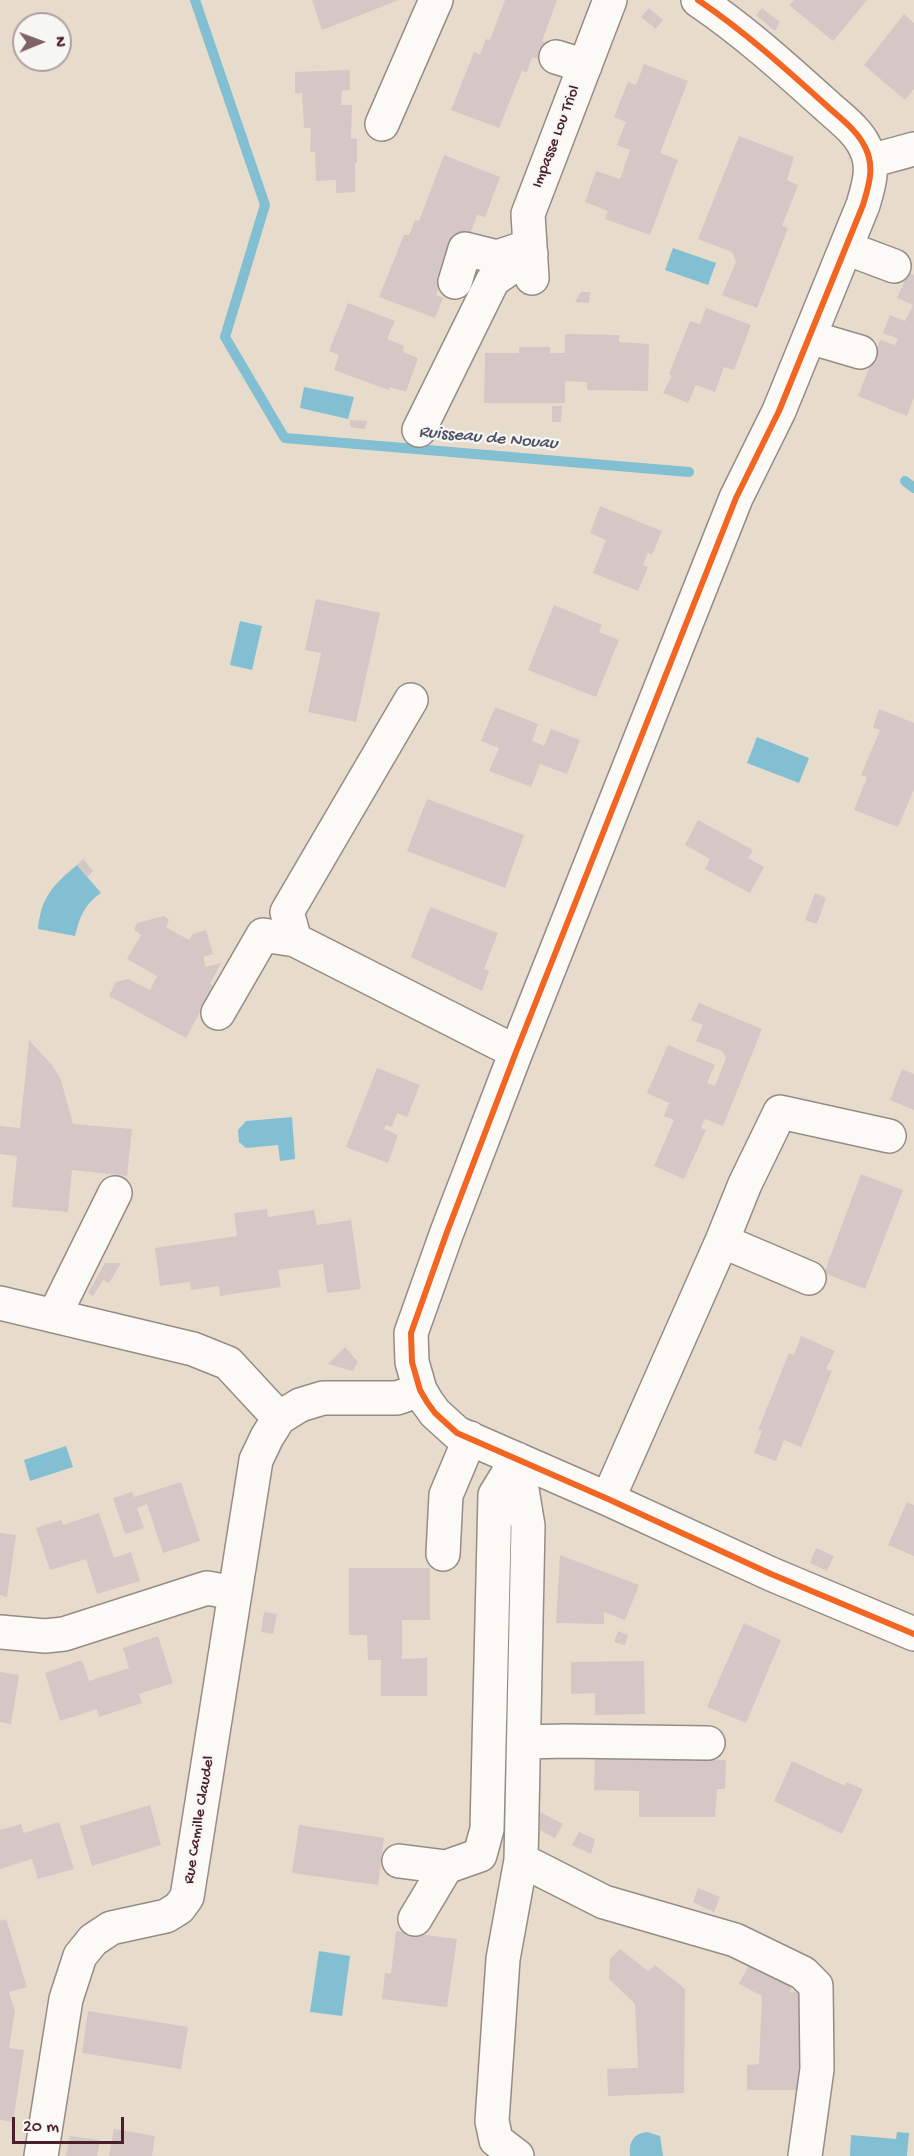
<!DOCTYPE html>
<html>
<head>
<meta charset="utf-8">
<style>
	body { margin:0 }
	#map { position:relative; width:914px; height:2156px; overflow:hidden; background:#e7dccc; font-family:"Gochi Hand",sans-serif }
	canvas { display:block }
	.north { position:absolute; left:12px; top:12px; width:60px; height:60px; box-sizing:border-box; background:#f6f6f2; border:2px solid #b1a0a2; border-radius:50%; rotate:89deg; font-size:16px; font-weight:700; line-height:24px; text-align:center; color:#4a1f2b }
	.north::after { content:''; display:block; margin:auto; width:21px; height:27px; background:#816163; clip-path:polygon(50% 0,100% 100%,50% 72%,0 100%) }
	.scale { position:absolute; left:12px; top:2117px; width:112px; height:27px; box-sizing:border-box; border:3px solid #4a1f2b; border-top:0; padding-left:8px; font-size:18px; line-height:21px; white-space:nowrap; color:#4a1f2b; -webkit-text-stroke:4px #f6f6f2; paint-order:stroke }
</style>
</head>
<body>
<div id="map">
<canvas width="914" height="2156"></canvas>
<div class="north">N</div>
<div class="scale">20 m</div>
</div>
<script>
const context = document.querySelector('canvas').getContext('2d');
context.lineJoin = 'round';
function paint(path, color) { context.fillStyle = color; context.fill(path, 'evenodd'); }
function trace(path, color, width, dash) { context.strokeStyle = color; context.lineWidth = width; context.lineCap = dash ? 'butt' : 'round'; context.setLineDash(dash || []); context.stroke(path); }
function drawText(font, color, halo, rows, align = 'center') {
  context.font = font + ' "Gochi Hand",sans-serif'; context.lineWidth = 4.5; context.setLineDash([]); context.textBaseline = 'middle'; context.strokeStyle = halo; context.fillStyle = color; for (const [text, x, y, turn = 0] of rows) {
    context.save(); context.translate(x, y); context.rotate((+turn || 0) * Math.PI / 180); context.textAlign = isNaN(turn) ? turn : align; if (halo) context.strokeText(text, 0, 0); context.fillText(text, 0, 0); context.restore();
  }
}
paint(new Path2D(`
	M 673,248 L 716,263 L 708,285 L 665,270 Z
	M 304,387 L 354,397 L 348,419 L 300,408 Z
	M 240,621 L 262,626 L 252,670 L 230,665 Z
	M 757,737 L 809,758 L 799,783 L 747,763 Z
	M 77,865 L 101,893 C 85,903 79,918 75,936 L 38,929 C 41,897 53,885 77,865 Z
	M 292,1117 L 295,1159 L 280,1161 L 278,1145 L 246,1148 L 239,1142 L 238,1130 L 246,1121 Z
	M 66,1446 L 73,1467 L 30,1481 L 24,1460 Z
	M 319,1951 L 350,1956 L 342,2016 L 310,2012 Z
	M 647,2132 L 660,2136 L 663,2156 L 630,2156 C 629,2143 632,2134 647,2132 Z
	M 897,2132 L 909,2133 L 907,2156 L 850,2156 L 851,2135 L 896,2139 Z`), '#82bfd2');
trace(new Path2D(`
	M 195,0 L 265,205 L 225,337 L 284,437
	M 285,438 L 689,472
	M 905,481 L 914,488`), '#82bfd2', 10);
paint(new Path2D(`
	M 312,0 L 399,0 L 322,30 Z
	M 505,0 L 557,0 L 542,41 L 551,45 L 544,61 L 532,57 L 527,72 L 522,71 L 499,128 L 451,110 L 474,52 L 480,55 L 486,39 L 490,40 Z
	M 794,0 L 867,0 L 833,41 L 789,5 Z
	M 649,8 L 663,20 L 656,29 L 641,17 Z
	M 762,8 L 780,22 L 775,31 L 756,15 Z
	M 904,14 L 914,23 L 914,89 L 905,100 L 864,65 Z
	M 644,64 L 688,81 L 660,153 L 678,160 L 650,235 L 605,219 L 608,211 L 585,202 L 596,171 L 620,179 L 630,150 L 617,145 L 626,122 L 614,117 L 628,82 L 636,85 Z
	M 350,70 L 350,90 L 342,91 L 341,105 L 352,105 L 351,138 L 357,139 L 357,162 L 355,163 L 355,192 L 336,193 L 336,180 L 316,181 L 315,152 L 310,152 L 311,128 L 304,128 L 302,93 L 295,94 L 295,72 Z
	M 739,136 L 794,157 L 787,180 L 798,185 L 782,226 L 788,228 L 757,308 L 722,295 L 736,262 L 732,252 L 698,239 Z
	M 444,155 L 500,177 L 485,217 L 477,215 L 468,240 L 453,234 L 448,251 L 452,252 L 436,295 L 443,298 L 435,318 L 379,297 L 404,235 L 409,235 L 415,220 L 419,221 Z
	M 908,273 L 914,275 L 914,397 L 907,416 L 858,396 L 880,340 L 895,345 L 898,339 L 883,333 L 890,315 L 905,321 L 913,305 L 897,298 Z
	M 581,292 L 590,292 L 589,303 L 575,302 Z
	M 348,303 L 395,321 L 387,339 L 404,346 L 403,352 L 418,358 L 406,392 L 390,387 L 389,390 L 334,370 L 339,355 L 329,351 Z
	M 706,308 L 751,325 L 734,370 L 724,367 L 715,392 L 696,385 L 688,403 L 663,393 L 672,376 L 669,374 L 690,321 L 700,324 Z
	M 565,334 L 619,335 L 619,342 L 649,344 L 648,391 L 587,390 L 587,382 L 565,381 L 565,403 L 484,403 L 485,353 L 519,353 L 519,347 L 550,347 L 550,353 L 565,353 Z
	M 552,406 L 562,406 L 561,422 L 552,422 Z
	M 350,420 L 367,421 L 365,429 L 350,427 Z
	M 600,506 L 662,531 L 652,555 L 648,553 L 643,565 L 648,567 L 638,591 L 593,573 L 606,540 L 590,533 Z
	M 316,599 L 380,613 L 356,722 L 308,712 L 321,653 L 305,650 Z
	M 554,605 L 602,625 L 599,632 L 619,640 L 596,697 L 528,670 Z
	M 495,707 L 538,724 L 532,741 L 544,746 L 551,729 L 580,740 L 567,774 L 540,764 L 531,787 L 489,771 L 499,748 L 481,741 Z
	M 879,709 L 914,723 L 914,789 L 898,827 L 854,810 L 867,777 L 861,775 L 880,730 L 873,728 Z
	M 427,799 L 524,835 L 505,888 L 407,851 Z
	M 698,820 L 753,850 L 748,858 L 764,867 L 750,893 L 705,869 L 710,859 L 685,845 Z
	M 83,859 L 93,871 L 87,877 L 77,865 Z
	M 815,893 L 826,898 L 817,924 L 805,920 Z
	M 430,907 L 498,933 L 484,969 L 489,971 L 482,991 L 411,957 Z
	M 164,916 L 169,920 L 166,927 L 189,940 L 193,934 L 206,930 L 213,954 L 203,957 L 206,967 L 221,963 L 210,984 L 214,986 L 186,1038 L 109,996 L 116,982 L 128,979 L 150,990 L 157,976 L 127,959 L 141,935 L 134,930 L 137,923 Z
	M 699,1003 L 762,1029 L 723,1126 L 705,1119 L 701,1128 L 706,1130 L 684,1179 L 654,1166 L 674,1120 L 664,1116 L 669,1103 L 647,1093 L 668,1045 L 715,1065 L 707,1083 L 715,1086 L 726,1058 L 722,1051 L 696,1041 L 703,1025 L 691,1020 Z
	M 29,1040 L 52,1065 L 61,1080 L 73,1124 L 132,1129 L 127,1176 L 72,1170 L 68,1212 L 12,1207 L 17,1156 L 0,1154 L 0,1126 L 20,1128 Z
	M 377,1068 L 420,1085 L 407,1117 L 397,1113 L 392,1127 L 386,1125 L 384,1129 L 398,1135 L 388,1163 L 346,1147 Z
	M 902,1069 L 914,1074 L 914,1110 L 890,1100 Z
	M 861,1174 L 903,1190 L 865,1289 L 824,1273 Z
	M 267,1209 L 268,1217 L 314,1210 L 317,1225 L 351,1220 L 361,1289 L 327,1293 L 323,1264 L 278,1270 L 281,1287 L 246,1292 L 220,1296 L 219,1286 L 191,1290 L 190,1282 L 160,1286 L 155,1248 L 237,1236 L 234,1213 Z
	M 105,1263 L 121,1263 L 109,1283 L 103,1280 L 93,1296 L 88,1293 Z
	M 801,1336 L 835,1351 L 826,1369 L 832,1371 L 801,1447 L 784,1440 L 776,1461 L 754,1453 L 762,1431 L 758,1430 L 789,1353 L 794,1355 Z
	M 345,1347 L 358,1362 L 353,1371 L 328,1364 Z
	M 181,1482 L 200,1541 L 163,1553 L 147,1504 L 137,1508 L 144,1528 L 125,1534 L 113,1498 L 132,1492 L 134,1497 Z
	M 907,1502 L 914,1505 L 914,1556 L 888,1545 Z
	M 99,1513 L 114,1558 L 131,1552 L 140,1581 L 97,1594 L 86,1559 L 50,1570 L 36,1528 L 61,1520 L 63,1525 Z
	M 0,1533 L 16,1535 L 7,1597 L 0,1595 Z
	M 816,1548 L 834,1556 L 827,1571 L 810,1563 Z
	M 560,1555 L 639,1585 L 625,1620 L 604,1612 L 604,1624 L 556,1623 Z
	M 349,1568 L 430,1568 L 430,1620 L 402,1620 L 402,1659 L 427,1658 L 427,1696 L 381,1696 L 381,1660 L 368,1660 L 367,1635 L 349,1635 Z
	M 264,1612 L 277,1614 L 273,1634 L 261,1632 Z
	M 744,1623 L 781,1640 L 746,1723 L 707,1707 Z
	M 618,1631 L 628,1635 L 625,1645 L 614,1642 Z
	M 158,1636 L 173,1683 L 139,1694 L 142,1703 L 99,1717 L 97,1709 L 60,1721 L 45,1673 L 82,1660 L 89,1681 L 129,1668 L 123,1648 Z
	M 644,1661 L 645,1714 L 595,1715 L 595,1693 L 571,1694 L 571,1662 Z
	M 0,1672 L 19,1675 L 11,1724 L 0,1722 Z
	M 595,1755 L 726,1760 L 725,1789 L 717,1789 L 715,1817 L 639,1817 L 639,1791 L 594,1790 Z
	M 792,1761 L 845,1786 L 846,1782 L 863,1789 L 842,1834 L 774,1801 Z
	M 150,1805 L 161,1845 L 92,1866 L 80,1826 Z
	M 540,1812 L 563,1824 L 555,1838 L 540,1830 Z
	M 59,1822 L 74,1869 L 38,1879 L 32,1859 L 0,1869 L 0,1830 L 21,1824 L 24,1833 Z
	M 299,1825 L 384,1838 L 378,1885 L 292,1873 Z
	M 579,1832 L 595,1839 L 591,1854 L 572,1845 Z
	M 698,1888 L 720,1897 L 714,1912 L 693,1902 Z
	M 6,1919 L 27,1987 L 9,1992 L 15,2011 L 9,2048 L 24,2050 L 13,2122 L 0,2120 L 0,1921 Z
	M 396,1931 L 457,1939 L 447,2007 L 382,1999 L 385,1973 L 391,1974 Z
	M 620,1949 L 648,1971 L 655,1965 L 685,1989 L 684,2093 L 608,2096 L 607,2069 L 638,2068 L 635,2004 L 609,1979 L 610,1959 Z
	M 751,1961 L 793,1981 L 790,1992 L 807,1991 L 807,2090 L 747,2090 L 747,2065 L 759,2064 L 762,1996 L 739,1984 Z
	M 88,2011 L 188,2027 L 181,2069 L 82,2053 Z
	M 114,2129 L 155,2136 L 152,2156 L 109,2156 Z
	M 70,2136 L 100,2140 L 97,2156 L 66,2156 Z`), '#d4c7c5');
const minor = new Path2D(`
	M 698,0 C 744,31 786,69 827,106 C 840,118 857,130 865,147 C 875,166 869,185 863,205 L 779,411 L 736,498 L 516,1052 L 447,1232 L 411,1333 L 412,1362 L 420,1390 L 427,1402 L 435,1413 L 457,1433 L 608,1499 L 771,1574 L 914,1634
	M 556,57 L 585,66
	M 382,124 L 436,0
	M 870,161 L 914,149
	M 846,248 L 894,266
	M 532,278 L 528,214 L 610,0
	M 455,282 L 465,249 L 497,257 L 530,246
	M 809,337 L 860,352
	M 419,430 L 493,280 L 531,254
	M 411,700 L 287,912 L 295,940 L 516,1052
	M 218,1013 L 263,935 L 295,940
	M 722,1241 L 745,1184 L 780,1112 L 889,1136
	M 0,1303 L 193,1349 L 228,1363 L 279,1418
	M 54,1316 L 115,1193
	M 517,1459 L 528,1526 L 521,1860 L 503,1959 L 492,2121 L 496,2140 L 517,2156
	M 608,1499 L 722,1241 L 809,1278
	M 443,1554 L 446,1495 L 470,1438
	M 0,1632 L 45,1636 L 64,1634 L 207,1588 L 234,1593
	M 524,1742 L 566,1741 L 708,1743
	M 521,1860 L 604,1902 L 735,1940 L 803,1973 L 816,1986 L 817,2069 L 805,2156
	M 399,1861 L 446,1867 L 480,1855 L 487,1829 L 495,1495 L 517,1459
	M 415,1919 L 446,1867
	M 41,2156 L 66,1999 L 80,1956 L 93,1940 L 111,1928 L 166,1916 L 179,1908 L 187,1897 L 256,1460 L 267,1437 L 279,1418 L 300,1405 L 323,1398 L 397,1398 L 420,1390`);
trace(minor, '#978b85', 36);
trace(minor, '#fbfaf7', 33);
trace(new Path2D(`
	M 698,0 C 744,31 786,69 827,106 C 840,118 857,130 865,147 C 875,166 869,185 863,205 L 779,411 L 736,498 L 516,1052 L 447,1232 L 411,1333 L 412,1362 L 420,1390 L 427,1402 L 435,1413 L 457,1433 L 608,1499 L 771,1574 L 914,1634`), '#f26522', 6);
drawText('16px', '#4a1f2b', '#f6f6f2', [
	["Impasse Lou Triol",557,137,-69],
	["Rue Camille Claudel",200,1820,-81]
]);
drawText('italic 18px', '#4f5266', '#f6f6f2', [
	["Ruisseau de Nouau",488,439,5]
]);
</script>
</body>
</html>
